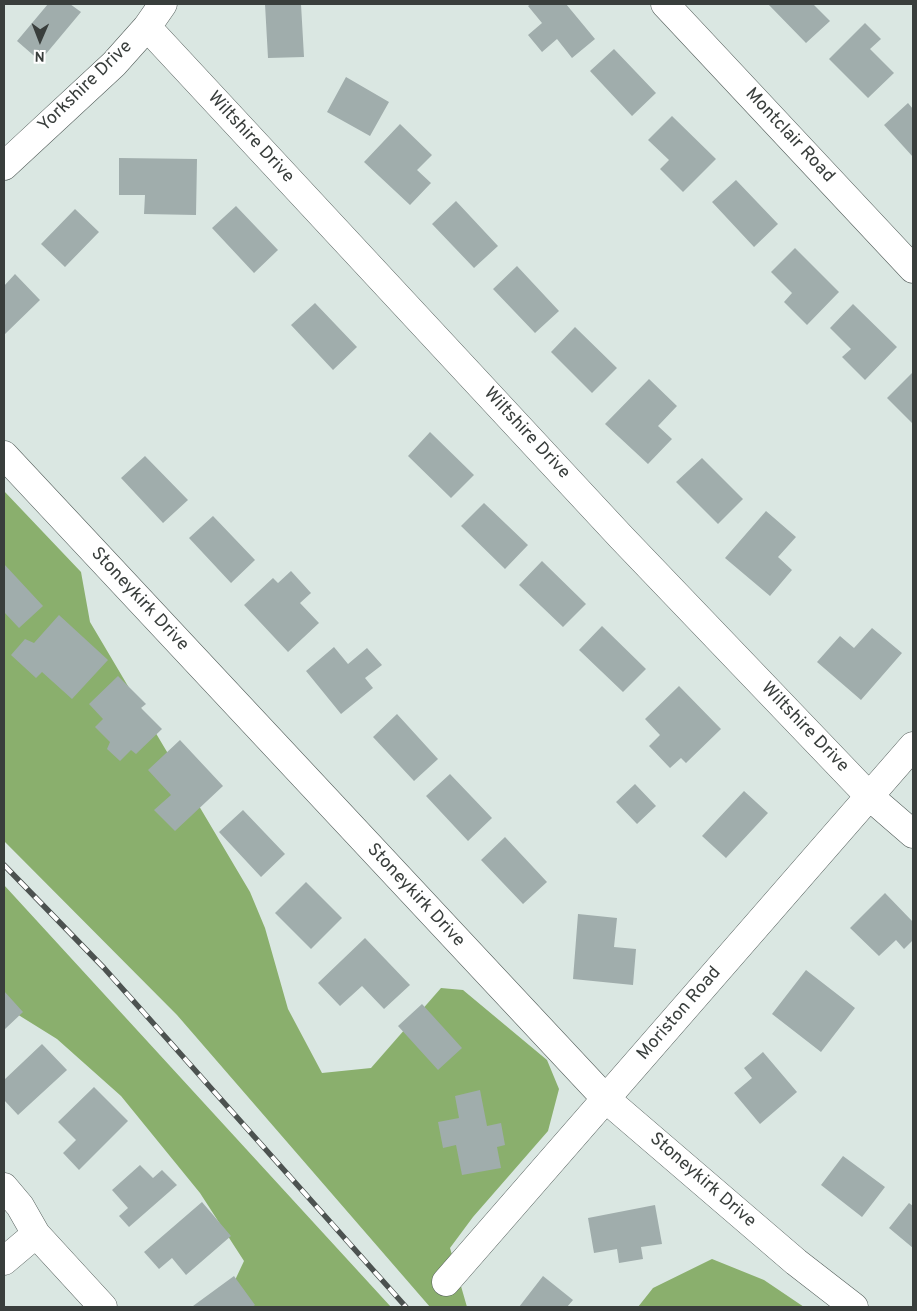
<!DOCTYPE html>
<html>
<head>
<meta charset="utf-8">
<style>
	body { margin:0 }
	#map { position:relative; width:917px; height:1311px; overflow:hidden; background:#dae7e2; font-family:Overpass,sans-serif }
	canvas { display:block }
	.frame { position:absolute; inset:0; border:5px solid #393e3c; pointer-events:none }
	.north { position:absolute; left:15px; top:15px; width:50px; height:50px; -webkit-text-stroke:4px #fff; paint-order:stroke; rotate:181deg; font-size:14px; font-weight:700; line-height:20px; text-align:center; color:#393e3c }
	.north::after { content:''; display:block; margin:auto; width:18px; height:22px; background:#393e3c; clip-path:polygon(50% 0,100% 100%,50% 72%,0 100%) }
</style>
</head>
<body>
<div id="map">
<canvas width="917" height="1311"></canvas>
<div class="frame"></div>
<div class="north">N</div>
</div>
<script>
const context = document.querySelector('canvas').getContext('2d');
context.lineJoin = 'round';
function paint(path, color) { context.fillStyle = color; context.fill(path, 'evenodd'); }
function trace(path, color, width, dash) { context.strokeStyle = color; context.lineWidth = width; context.lineCap = dash ? 'butt' : 'round'; context.setLineDash(dash || []); context.stroke(path); }
function drawText(font, color, halo, rows, align = 'center') {
  context.font = font + ' Overpass,sans-serif'; context.lineWidth = 4; context.setLineDash([]); context.textBaseline = 'middle'; context.strokeStyle = halo; context.fillStyle = color; for (const [text, x, y, turn = 0] of rows) {
    context.save(); context.translate(x, y); context.rotate((+turn || 0) * Math.PI / 180); context.textAlign = isNaN(turn) ? turn : align; if (halo) context.strokeText(text, 0, 0); context.fillText(text, 0, 0); context.restore();
  }
}
paint(new Path2D(`
	M 4,491 L 81,572 L 90,622 L 250,892 L 265,928 L 288,1009 L 322,1073 L 371,1068 L 441,988 L 463,990 L 547,1060 L 559,1089 L 548,1131 L 473,1217 L 450,1248 L 467,1307 L 430,1307 L 177,1015 L 4,841 Z
	M 4,885 L 391,1307 L 217,1307 L 228,1295 L 244,1261 L 200,1193 L 121,1096 L 57,1039 L 4,1006 Z
	M 712,1259 L 764,1280 L 804,1307 L 638,1307 L 653,1288 Z`), '#8aaf6d');
paint(new Path2D(`
	M 48,4 L 70,4 L 81,12 L 40,61 L 17,41 Z
	M 265,4 L 301,4 L 304,57 L 268,58 Z
	M 531,4 L 566,4 L 595,39 L 572,58 L 557,39 L 542,52 L 528,35 L 542,23 L 528,6 Z
	M 768,4 L 813,4 L 830,21 L 806,43 Z
	M 865,23 L 881,39 L 870,49 L 894,73 L 868,98 L 829,59 Z
	M 614,49 L 656,93 L 632,116 L 590,71 Z
	M 346,77 L 389,102 L 370,136 L 327,112 Z
	M 908,103 L 913,109 L 913,157 L 884,125 Z
	M 672,116 L 716,159 L 683,192 L 660,169 L 669,160 L 648,140 Z
	M 400,124 L 432,155 L 417,170 L 431,183 L 410,205 L 364,162 Z
	M 119,158 L 197,159 L 196,215 L 144,214 L 145,195 L 119,195 Z
	M 736,180 L 778,224 L 754,247 L 712,202 Z
	M 456,201 L 498,246 L 474,268 L 432,224 Z
	M 236,206 L 278,250 L 254,273 L 212,228 Z
	M 75,209 L 99,232 L 65,267 L 41,244 Z
	M 795,248 L 839,292 L 807,325 L 784,302 L 792,293 L 771,272 Z
	M 517,266 L 559,311 L 535,333 L 493,289 Z
	M 15,274 L 40,300 L 4,335 L 4,286 Z
	M 315,303 L 357,347 L 333,370 L 291,325 Z
	M 853,304 L 897,347 L 865,380 L 842,357 L 851,349 L 830,328 Z
	M 575,327 L 617,368 L 592,393 L 551,352 Z
	M 912,373 L 913,374 L 913,424 L 887,398 Z
	M 649,379 L 677,406 L 658,426 L 672,439 L 648,464 L 605,424 Z
	M 430,432 L 474,475 L 451,498 L 408,456 Z
	M 145,456 L 188,500 L 163,523 L 121,478 Z
	M 702,458 L 743,499 L 718,524 L 676,482 Z
	M 484,503 L 528,545 L 505,569 L 461,526 Z
	M 766,511 L 796,537 L 778,557 L 792,570 L 770,596 L 725,558 Z
	M 213,516 L 255,560 L 231,583 L 189,538 Z
	M 542,561 L 586,604 L 563,627 L 519,585 Z
	M 4,564 L 43,606 L 19,628 L 4,612 Z
	M 291,571 L 311,593 L 300,603 L 319,623 L 288,652 L 244,605 L 273,578 L 278,583 Z
	M 59,615 L 108,660 L 72,699 L 42,672 L 36,678 L 11,655 L 25,639 L 34,643 Z
	M 602,626 L 646,669 L 623,692 L 579,650 Z
	M 872,628 L 902,653 L 861,700 L 817,662 L 840,636 L 854,648 Z
	M 334,647 L 348,664 L 367,648 L 382,665 L 365,678 L 373,688 L 341,714 L 306,671 Z
	M 118,676 L 146,704 L 141,708 L 162,729 L 136,754 L 131,750 L 120,761 L 107,749 L 110,742 L 95,727 L 103,719 L 89,704 Z
	M 679,686 L 721,729 L 686,763 L 681,758 L 670,768 L 649,746 L 660,735 L 645,719 Z
	M 397,714 L 438,759 L 414,781 L 373,737 Z
	M 180,740 L 223,786 L 175,831 L 154,810 L 171,795 L 148,770 Z
	M 450,774 L 492,818 L 468,841 L 426,796 Z
	M 635,784 L 656,806 L 637,824 L 616,802 Z
	M 744,791 L 768,813 L 726,858 L 702,836 Z
	M 243,810 L 285,854 L 261,877 L 219,832 Z
	M 505,837 L 547,882 L 523,904 L 481,860 Z
	M 306,882 L 342,918 L 311,949 L 275,913 Z
	M 885,893 L 913,922 L 913,940 L 904,949 L 896,940 L 879,956 L 850,928 Z
	M 578,914 L 617,918 L 614,947 L 636,949 L 633,985 L 573,979 Z
	M 365,938 L 410,985 L 384,1009 L 362,986 L 340,1006 L 318,983 Z
	M 806,970 L 855,1008 L 821,1052 L 772,1014 Z
	M 4,991 L 23,1012 L 4,1030 Z
	M 422,1004 L 462,1048 L 438,1070 L 398,1026 Z
	M 42,1044 L 67,1070 L 18,1115 L 4,1100 L 4,1080 Z
	M 763,1052 L 797,1092 L 760,1124 L 734,1093 L 752,1078 L 744,1068 Z
	M 94,1087 L 128,1121 L 79,1170 L 63,1153 L 76,1140 L 58,1122 Z
	M 480,1090 L 487,1126 L 501,1123 L 505,1145 L 497,1147 L 501,1168 L 462,1175 L 456,1145 L 443,1148 L 438,1122 L 459,1118 L 455,1096 Z
	M 843,1156 L 885,1187 L 862,1217 L 821,1185 Z
	M 140,1165 L 153,1178 L 162,1170 L 177,1185 L 129,1227 L 119,1216 L 128,1208 L 112,1190 Z
	M 202,1202 L 231,1236 L 186,1275 L 172,1258 L 159,1269 L 144,1252 Z
	M 909,1203 L 913,1206 L 913,1248 L 889,1228 Z
	M 655,1205 L 662,1244 L 641,1247 L 643,1259 L 619,1263 L 617,1249 L 594,1253 L 588,1218 Z
	M 234,1276 L 255,1305 L 252,1307 L 193,1307 L 193,1306 Z
	M 543,1276 L 573,1300 L 567,1307 L 519,1307 Z`), '#a0adac');
const minor = new Path2D(`
	M 665,4 L 913,269
	M 147,27 L 621,537 L 869,796 L 913,834
	M 4,166 L 114,64 L 147,27 L 163,4
	M 4,455 L 606,1099 L 796,1262 L 854,1307
	M 4,1187 L 20,1206 L 36,1234 L 103,1307
	M 4,1261 L 36,1234
	M 446,1282 L 913,746`);
trace(minor, '#535d5a', 29);
trace(minor, '#fff', 28);
const rail = new Path2D(`
	M 4,865 L 104,968 L 406,1307`);
trace(rail, '#4c5250', 5.5);
trace(rail, '#fff', 4, [11]);
drawText('18px', '#393e3c', '#fff', [
	["Yorkshire Drive",86,87,-44],
	["Montclair Road",789,136,47],
	["Wiltshire Drive",250,138,47],
	["Wiltshire Drive",526,434,47],
	["Stoneykirk Drive",139,600,47],
	["Wiltshire Drive",804,728,46],
	["Stoneykirk Drive",415,896,47],
	["Moriston Road",680,1014,-49],
	["Stoneykirk Drive",702,1181,41]
]);
</script>
</body>
</html>
